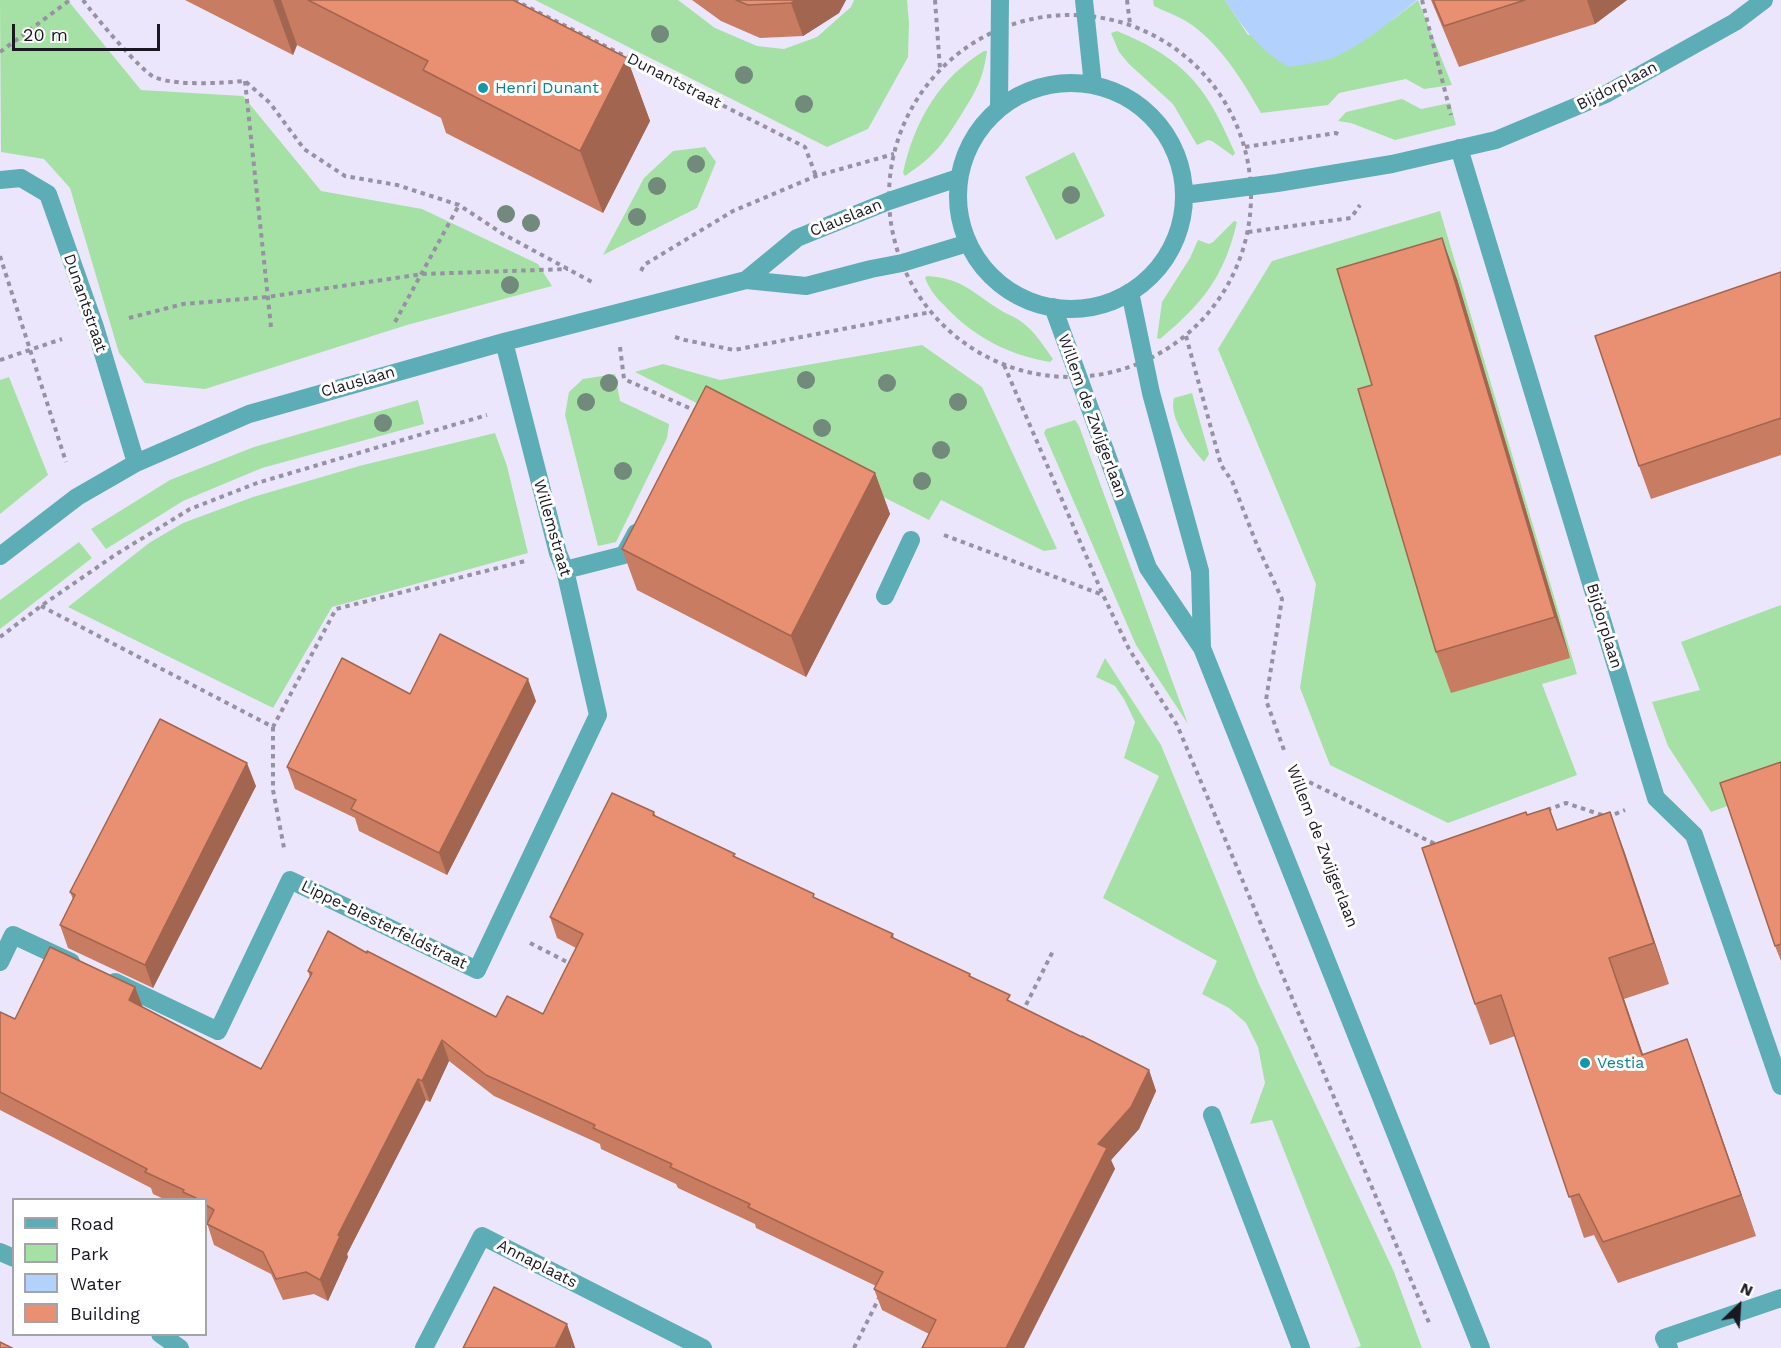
<!DOCTYPE html>
<html>
<head>
<meta charset="utf-8">
<style>
	body { margin:0 }
	#map { position:relative; width:1781px; height:1348px; overflow:hidden; background:#ece6fd; font-family:"Work Sans",sans-serif }
	canvas { display:block }
	.legend { position:absolute; left:12px; top:1198px; width:195px; height:138px; box-sizing:border-box; background:#fff; border:2px solid #a4a3a7; margin:0; padding:8px 10px; list-style:none; font-size:18px; color:#1b1822 }
	.legend li { display:flex; align-items:center; gap:12px; height:30px }
	.legend b { width:30px; border:2px solid #a4a3a7 }
	.north { position:absolute; left:1709px; top:1276px; width:60px; height:60px; -webkit-text-stroke:4px #fff; paint-order:stroke; rotate:25deg; font-size:16px; font-weight:700; line-height:24px; text-align:center; color:#1b1822 }
	.north::after { content:''; display:block; margin:auto; width:21px; height:27px; background:#1b1822; clip-path:polygon(50% 0,100% 100%,50% 72%,0 100%) }
	.scale { position:absolute; left:12px; top:24px; width:148px; height:27px; box-sizing:border-box; border:3px solid #1b1822; border-top:0; padding-left:8px; font-size:18px; line-height:21px; white-space:nowrap; color:#1b1822; -webkit-text-stroke:4px #fff; paint-order:stroke }
</style>
</head>
<body>
<div id="map">
<canvas width="1781" height="1348"></canvas>
<ul class="legend">
<li><b style="height:8px;background:#5dadb6"></b>Road</li>
<li><b style="height:16px;background:#a5e1a4"></b>Park</li>
<li><b style="height:16px;background:#b2d1fd"></b>Water</li>
<li><b style="height:16px;background:#e89071"></b>Building</li>
</ul>
<div class="north">N</div>
<div class="scale">20 m</div>
</div>
<script>
const context = document.querySelector('canvas').getContext('2d');
context.lineJoin = 'round';
function paint(path, color) { context.fillStyle = color; context.fill(path, 'evenodd'); }
function trace(path, color, width, dash) { context.strokeStyle = color; context.lineWidth = width; context.lineCap = dash ? 'butt' : 'round'; context.setLineDash(dash || []); context.stroke(path); }
function drawText(font, color, halo, rows, align = 'center') {
  context.font = font + ' "Work Sans",sans-serif'; context.lineWidth = 6; context.setLineDash([]); context.textBaseline = 'middle'; context.strokeStyle = halo; context.fillStyle = color; for (const [text, x, y, turn = 0] of rows) {
    context.save(); context.translate(x, y); context.rotate((+turn || 0) * Math.PI / 180); context.textAlign = isNaN(turn) ? turn : align; if (halo) context.strokeText(text, 0, 0); context.fillText(text, 0, 0); context.restore();
  }
}
paint(new Path2D(`
	M 0,0 L 70,0 L 70,3 L 141,90 L 243,96 L 321,191 L 422,209 L 538,264 L 552,286 L 407,325 L 205,389 L 145,383 L 119,353 L 70,188 L 44,159 L 1,152 Z
	M 535,0 L 678,0 L 715,28 L 757,46 L 784,49 L 817,37 L 851,7 L 854,0 L 907,0 L 909,23 L 908,57 L 868,129 L 827,147 Z
	M 1153,0 L 1225,0 L 1248,35 L 1391,21 L 1418,0 L 1452,85 L 1424,89 L 1406,79 L 1339,93 L 1328,105 L 1261,113 C 1242,80 1223,48 1192,25 C 1181,17 1166,12 1154,6 Z
	M 1117,31 C 1185,59 1207,87 1235,153 L 1233,156 L 1212,141 L 1208,140 L 1197,145 L 1173,104 L 1129,64 L 1119,52 L 1111,33 Z
	M 984,51 L 987,51 C 983,80 976,91 961,115 C 942,145 935,156 905,176 L 903,173 C 914,122 939,78 984,51 Z
	M 1402,99 L 1421,109 L 1450,103 L 1456,125 L 1395,140 L 1351,123 L 1338,121 L 1346,112 Z
	M 705,147 L 716,162 L 697,208 L 603,255 L 644,178 L 673,151 Z
	M 1074,152 L 1105,216 L 1056,240 L 1025,177 Z
	M 1440,211 L 1577,674 L 1542,684 L 1577,775 L 1448,823 L 1330,765 L 1300,688 L 1316,584 L 1218,349 L 1272,261 Z
	M 1234,221 L 1237,222 C 1224,277 1203,303 1160,339 L 1157,338 L 1162,302 L 1190,258 L 1198,240 L 1209,244 L 1213,242 Z
	M 927,276 C 959,278 969,289 994,306 C 1002,312 1011,315 1019,320 C 1034,330 1043,345 1053,359 L 1050,362 C 1008,355 972,336 944,305 C 936,298 929,288 925,278 Z
	M 922,345 L 982,387 L 1057,549 L 1044,551 L 941,500 L 929,520 L 635,372 L 663,364 L 720,380 Z
	M 615,374 L 620,401 L 669,424 L 667,438 L 616,542 L 598,546 L 565,415 L 569,392 L 583,379 Z
	M 9,377 L 48,475 L 0,514 L 0,380 Z
	M 1192,393 L 1209,454 L 1204,462 C 1191,447 1168,418 1174,398 Z
	M 418,400 L 424,424 L 262,468 L 183,501 L 106,549 L 91,529 L 170,480 L 254,447 Z
	M 1075,420 L 1079,426 L 1188,724 L 1136,645 L 1044,433 L 1046,429 Z
	M 495,433 L 507,466 L 528,553 L 332,607 L 273,708 L 68,607 L 149,543 L 183,523 L 253,497 L 363,465 Z
	M 79,542 L 92,558 L 0,629 L 0,600 Z
	M 1781,605 L 1781,786 L 1711,812 L 1668,746 L 1652,702 L 1700,690 L 1681,642 Z
	M 1105,658 L 1161,745 L 1259,984 L 1394,1272 L 1422,1348 L 1355,1348 L 1361,1346 L 1272,1120 L 1250,1124 L 1265,1083 L 1258,1047 L 1246,1023 L 1229,1008 L 1202,994 L 1217,961 L 1103,898 L 1159,776 L 1124,758 L 1135,722 L 1124,699 L 1115,686 L 1096,677 Z`), '#a5e1a4');
paint(new Path2D(`
	M 1225,0 L 1417,0 C 1393,19 1355,52 1326,60 C 1314,63 1301,65 1289,67 C 1259,50 1243,28 1225,0 Z`), '#b2d1fd');
trace(new Path2D(`
	M 83,0 C 93,14 143,74 156,78 C 182,86 219,83 245,81 L 270,103 L 304,149 L 345,176 L 397,185 L 459,205 L 503,234 L 592,282
	M 514,0 L 805,147 L 816,176
	M 935,0 L 940,69
	M 1127,0 L 1130,24
	M 1422,0 L 1451,115
	M889 196a181 181 0 1 1 362 0a181 181 0 1 1-362 0Z
	M 0,52 L 70,0
	M 245,81 L 271,327
	M 1245,147 L 1336,133 L 1340,135
	M 1248,232 L 1351,218 L 1360,205
	M 0,256 L 66,462
	M 641,271 L 644,265 L 733,211 L 816,176 L 894,154
	M 129,318 L 183,304 L 267,297 L 423,274 L 568,269
	M 395,322 L 459,205
	M 1186,336 L 1221,465 L 1232,481 L 1257,545 L 1282,599 L 1266,700 L 1284,750
	M 675,337 L 685,340 L 734,350 L 931,312
	M 620,347 L 624,379 L 698,412
	M 0,360 L 62,339
	M 1004,365 L 1103,595 L 1129,649 L 1177,725 L 1430,1325
	M 944,535 L 1103,595
	M 41,606 L 273,727 L 336,609 L 525,561
	M 0,637 L 41,606 L 115,555 L 190,509 L 257,483 L 487,415
	M 273,727 L 273,790 L 284,848
	M 1293,774 L 1437,845
	M 1547,810 L 1566,803 L 1608,817 L 1625,810
	M 530,943 L 571,964
	M 1022,1013 L 1054,949
	M 854,1348 L 880,1296`), '#9692a3', 4, [4.5, 4.5]);
trace(new Path2D(`
	M 1084,0 L 1093,85
	M958 196a113 113 0 1 1 226 0a113 113 0 1 1-226 0Z
	M 999,107 L 1000,0
	M 1459,148 L 1656,798 L 1694,835 L 1781,1086
	M 0,180 L 21,178 L 48,194 L 95,327 L 136,463
	M 1184,195 L 1277,183 L 1392,164 L 1496,140 L 1606,94 L 1735,22 L 1764,0
	M 746,280 L 797,238 L 889,201 L 958,178
	M 1130,292 L 1151,393 L 1200,571 L 1202,648
	M 1053,307 L 1148,568 L 1202,648 L 1481,1348
	M 0,556 L 77,497 L 136,463 L 249,414 L 504,342 L 746,280 L 806,286 L 871,269 L 902,263 L 968,243
	M 565,570 L 624,555 L 636,533
	M 885,596 L 911,540
	M 0,962 L 13,935 L 71,962
	M 115,982 L 218,1031 L 290,880 L 477,970 L 598,715 L 565,570 L 558,553 L 504,342
	M 1212,1115 L 1301,1348
	M 0,1252 L 14,1258
	M 160,1334 L 180,1348
	M 424,1348 L 482,1236 L 703,1348
	M 1669,1348 L 1664,1338 L 1781,1298`), '#5dadb6', 18);
context.fillStyle = '#728a7c';
for (const [x, y] of [
	[660,34],
	[744,75],
	[804,104],
	[696,164],
	[657,186],
	[1071,195],
	[506,214],
	[637,217],
	[531,223],
	[510,285],
	[806,380],
	[609,383],
	[887,383],
	[586,402],
	[958,402],
	[383,423],
	[822,428],
	[941,450],
	[623,471],
	[922,481]
]) { context.beginPath(); context.arc(x, y, 9, 0, 2 * Math.PI); context.fill(); }
paint(new Path2D(`
	M 185,0 L 513,0 L 627,58 L 650,121 L 603,213 L 446,133 L 441,118 L 297,45 L 293,55 Z
	M 692,0 L 846,0 L 839,13 L 803,36 L 760,38 L 721,21 Z
	M 1431,0 L 1627,0 L 1595,24 L 1459,67 Z
	M 1781,272 L 1781,455 L 1651,499 L 1639,466 Z
	M 1457,279 L 1570,658 L 1451,693 L 1436,652 L 1372,385 Z
	M 875,473 L 890,514 L 806,677 L 637,590 L 622,549 Z
	M 410,694 L 536,701 L 447,875 L 359,831 L 355,818 L 295,789 L 287,767 Z
	M 1781,762 L 1781,961 L 1775,946 Z
	M 256,786 L 153,988 L 68,948 L 60,925 L 73,899 L 70,892 Z
	M 654,812 L 656,817 L 816,899 L 893,934 L 894,939 L 970,974 L 971,977 L 1013,1003 L 1149,1070 L 1156,1091 L 1139,1129 L 1111,1160 L 1115,1169 L 929,1334 L 882,1310 L 874,1289 L 876,1286 L 756,1228 L 755,1224 L 678,1188 L 676,1184 L 601,1149 L 600,1144 L 494,1096 L 449,1061 L 430,1102 L 426,1100 L 347,1254 L 348,1257 L 328,1301 L 314,1294 L 283,1300 L 271,1274 L 214,1245 L 207,1223 L 206,1223 L 206,1200 L 166,1200 L 153,1194 L 151,1188 L 0,1110 L 0,1012 L 15,1019 L 135,987 L 143,1007 L 261,1069 L 310,977 L 308,971 L 367,953 L 496,1017 L 543,1014 L 576,948 L 557,938 L 550,917 Z
	M 1610,812 L 1669,984 L 1624,999 L 1643,1054 L 1687,1039 L 1756,1236 L 1618,1283 L 1594,1235 L 1584,1238 L 1515,1036 L 1490,1045 L 1475,1004 L 1528,815 L 1557,830 Z`), '#c87c61');
paint(new Path2D(`
	M 273,0 L 281,0 L 297,45 L 293,55 Z
	M 796,0 L 846,0 L 839,13 L 803,36 L 791,3 Z
	M 1587,0 L 1627,0 L 1595,24 Z
	M 627,58 L 650,121 L 603,213 L 580,151 Z
	M 1442,238 L 1457,279 L 1570,658 L 1555,617 Z
	M 875,473 L 890,514 L 806,677 L 791,636 Z
	M 528,679 L 536,701 L 447,875 L 439,853 Z
	M 247,763 L 256,786 L 153,988 L 145,965 Z
	M 1610,812 L 1625,853 L 1669,984 L 1654,943 Z
	M 1609,958 L 1624,999 L 1657,1096 L 1642,1055 Z
	M 135,987 L 143,1008 L 129,1000 Z
	M 1687,1039 L 1702,1080 L 1756,1236 L 1741,1195 Z
	M 442,1040 L 449,1061 L 430,1102 L 422,1081 Z
	M 1149,1070 L 1156,1091 L 1139,1129 L 1111,1160 L 1115,1169 L 1024,1348 L 1006,1348 L 1098,1144 Z
	M 418,1079 L 426,1100 L 347,1254 L 348,1257 L 328,1301 L 320,1280 L 338,1235 Z
	M 567,1324 L 575,1347 L 575,1348 L 555,1348 Z`), '#a2654f');
const building = new Path2D(`
	M 308,0 L 513,0 L 627,58 L 580,151 L 423,70 L 428,61 Z
	M 736,0 L 796,0 L 791,3 L 748,5 Z
	M 1433,0 L 1525,0 L 1444,26 Z
	M 1442,238 L 1555,617 L 1436,652 L 1358,389 L 1372,385 L 1337,269 Z
	M 1781,272 L 1781,418 L 1639,466 L 1595,336 Z
	M 706,386 L 875,473 L 791,636 L 622,549 Z
	M 440,634 L 528,679 L 439,853 L 351,809 L 356,800 L 287,767 L 342,658 L 410,694 Z
	M 160,719 L 247,763 L 145,965 L 60,925 L 75,895 L 70,892 Z
	M 1781,762 L 1781,944 L 1775,946 L 1720,783 Z
	M 612,793 L 654,812 L 653,815 L 735,854 L 733,856 L 814,894 L 813,897 L 893,934 L 891,937 L 970,974 L 969,976 L 1010,995 L 1007,1000 L 1082,1037 L 1082,1036 L 1149,1070 L 1131,1107 L 1098,1144 L 1107,1148 L 1006,1348 L 922,1348 L 936,1320 L 874,1289 L 883,1272 L 748,1207 L 750,1204 L 670,1167 L 672,1164 L 593,1128 L 595,1125 L 486,1075 L 442,1040 L 422,1081 L 418,1079 L 338,1235 L 340,1236 L 320,1280 L 306,1272 L 276,1279 L 263,1252 L 207,1224 L 214,1210 L 206,1205 L 206,1200 L 196,1200 L 196,1198 L 183,1192 L 184,1190 L 145,1172 L 147,1169 L 0,1092 L 0,1012 L 15,1019 L 50,947 L 135,987 L 129,1000 L 261,1069 L 312,973 L 308,971 L 328,931 L 367,953 L 367,951 L 496,1017 L 507,996 L 543,1014 L 583,934 L 550,917 Z
	M 1549,808 L 1557,830 L 1610,812 L 1654,943 L 1609,958 L 1642,1055 L 1687,1039 L 1741,1195 L 1603,1242 L 1579,1194 L 1569,1197 L 1501,995 L 1475,1004 L 1422,848 L 1526,812 L 1527,815 Z
	M 494,1287 L 567,1324 L 555,1348 L 463,1348 Z
	M 0,1342 L 12,1348 L 0,1348 Z`);
paint(building, '#e89071');
trace(building, '#a2654f', 1.5);
for (const [x, y, r, color] of [
	[483,88,6,"#0f9aa8"],
	[1585,1063,6,"#0f9aa8"]
]) { const dot = new Path2D(); dot.arc(x, y, r, 0, 2 * Math.PI); context.fillStyle = color; context.fill(dot); trace(dot, '#fff', 2); }
drawText('16px', '#1b1822', '#fff', [
	["Dunantstraat",674,81,27],
	["Bijdorplaan",1617,86,-27],
	["Clauslaan",846,218,-22],
	["Dunantstraat",85,303,71],
	["Clauslaan",358,382,-16],
	["Willem de Zwijgerlaan",1092,416,70],
	["Willemstraat",552,528,74],
	["Bijdorplaan",1604,626,73],
	["Willem de Zwijgerlaan",1322,846,69],
	["Lippe-Biesterfeldstraat",384,925,26],
	["Annaplaats",537,1264,27]
]);
drawText('16px', '#0d838f', '#fff', [
	["Henri Dunant",495,88],
	["Vestia",1597,1063]
], 'left');
</script>
</body>
</html>
